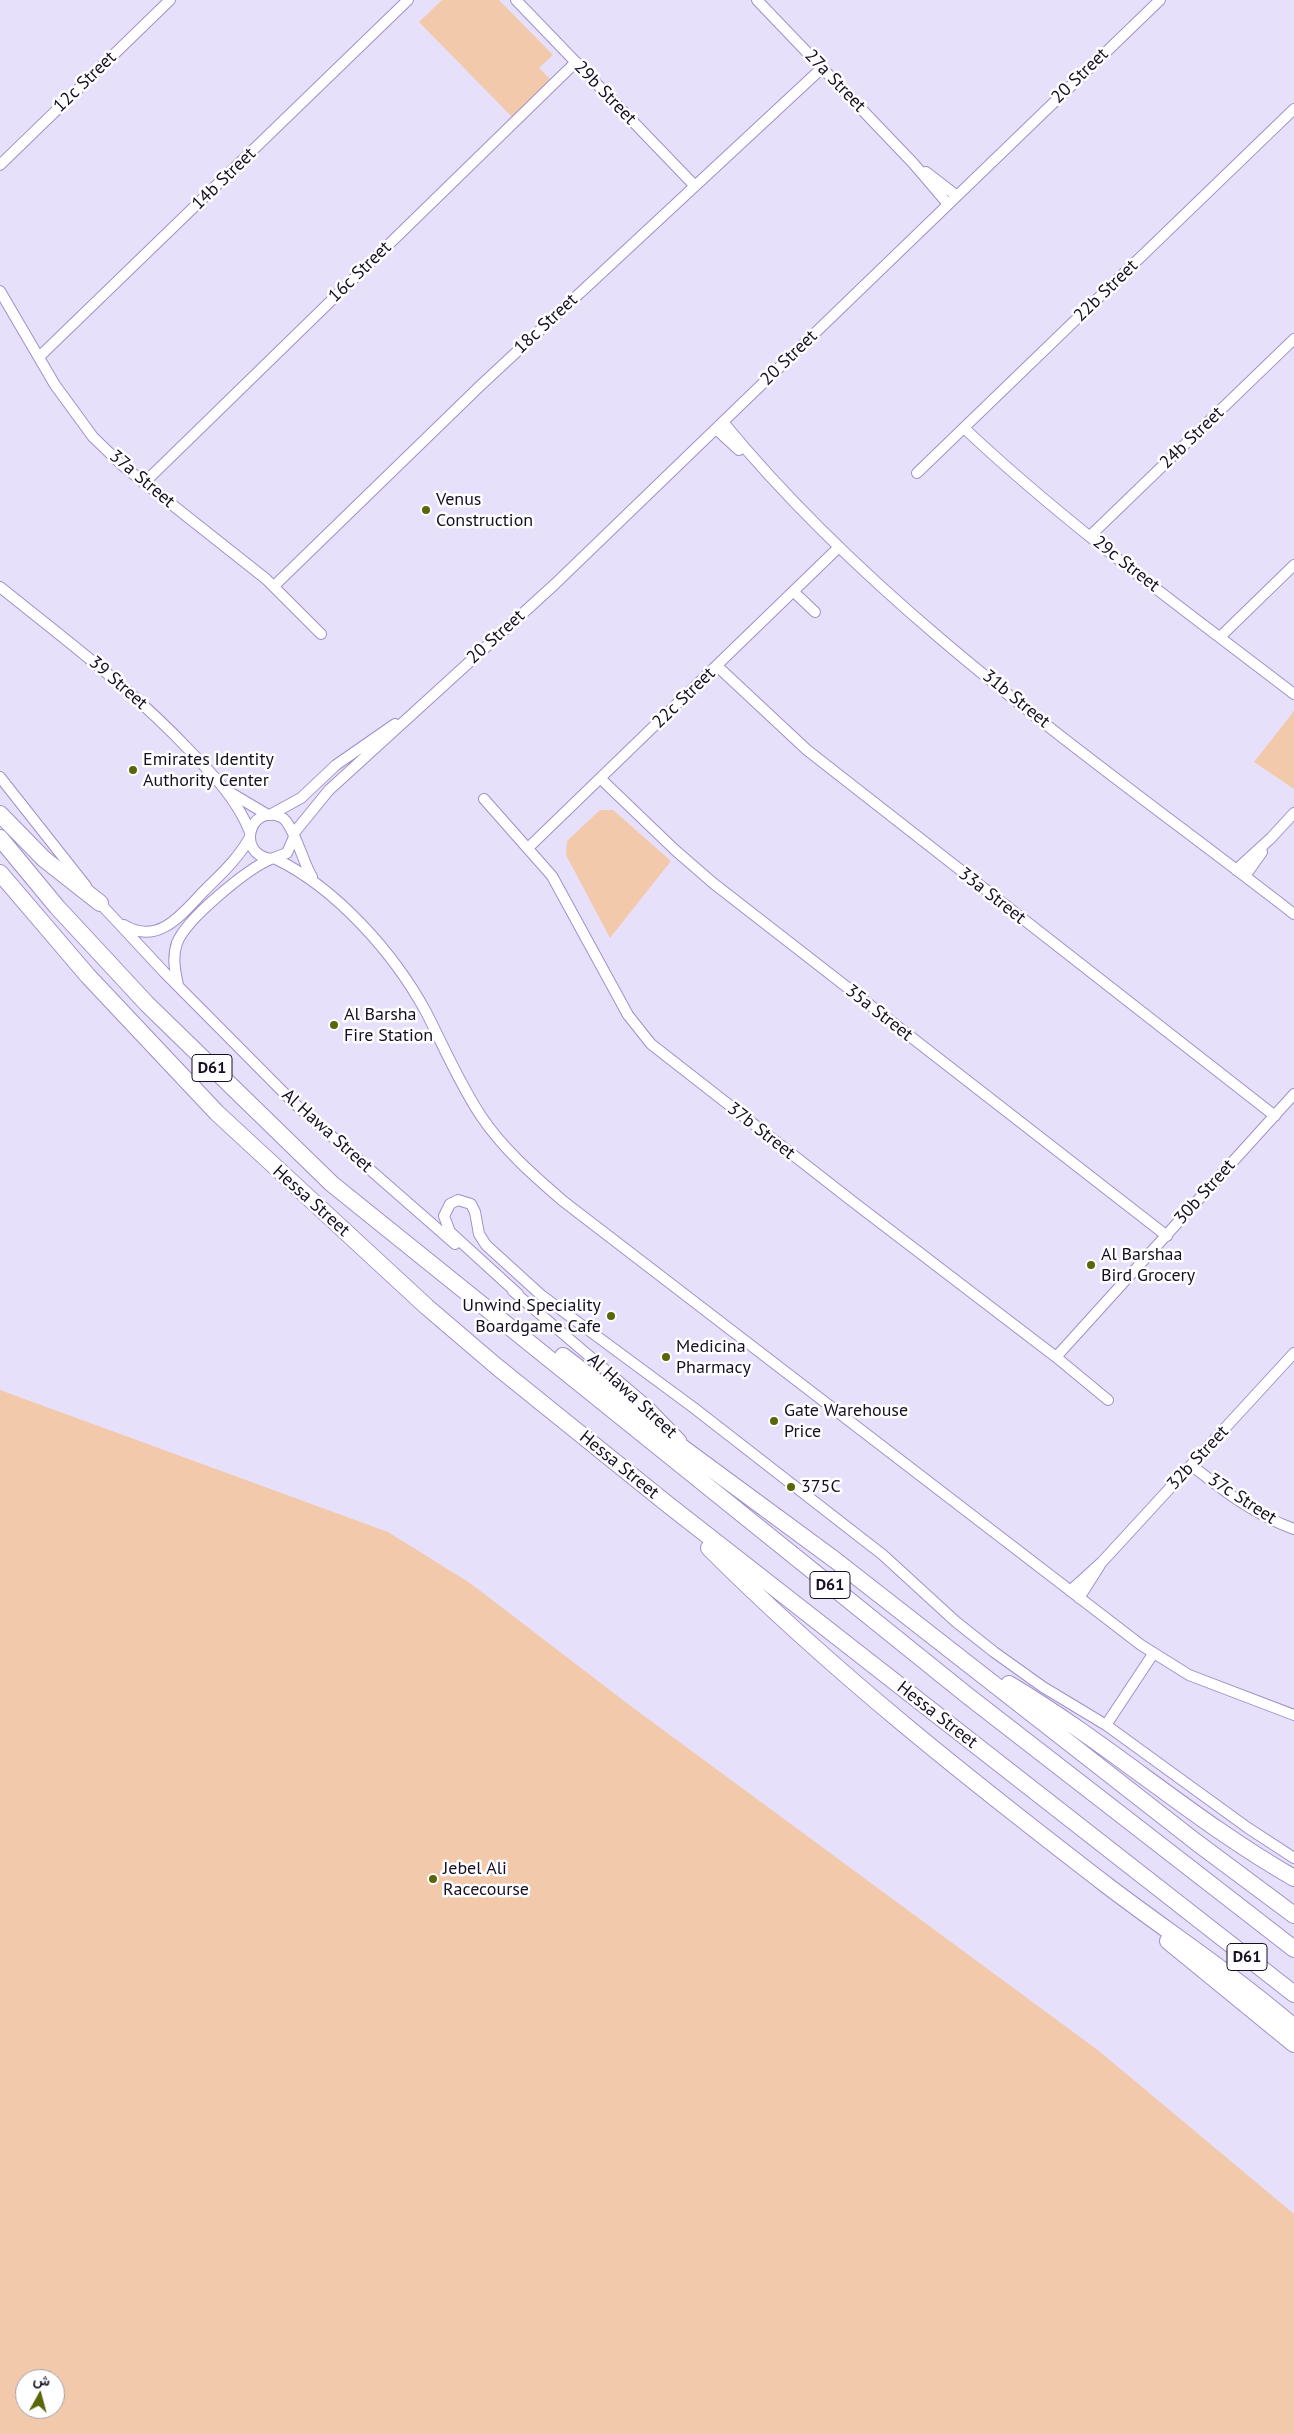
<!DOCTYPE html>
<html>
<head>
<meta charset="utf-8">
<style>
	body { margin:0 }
	#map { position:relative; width:1294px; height:2434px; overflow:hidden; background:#e7e0fa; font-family:"PT Sans",Vazirmatn,sans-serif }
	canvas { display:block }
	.north { position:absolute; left:15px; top:2369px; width:50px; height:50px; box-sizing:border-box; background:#fff; border:1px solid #a29fa7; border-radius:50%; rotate:7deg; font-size:14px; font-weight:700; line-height:20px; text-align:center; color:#160f24 }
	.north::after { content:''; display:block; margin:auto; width:18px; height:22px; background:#5a6609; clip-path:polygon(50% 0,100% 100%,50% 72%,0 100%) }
</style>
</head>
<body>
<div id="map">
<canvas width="1294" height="2434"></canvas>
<div class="north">ش</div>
</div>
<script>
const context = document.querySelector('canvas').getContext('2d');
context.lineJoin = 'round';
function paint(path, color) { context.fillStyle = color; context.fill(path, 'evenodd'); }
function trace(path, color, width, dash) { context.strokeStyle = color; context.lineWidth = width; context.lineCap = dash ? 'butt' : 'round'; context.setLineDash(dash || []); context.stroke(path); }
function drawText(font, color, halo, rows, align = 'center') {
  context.font = font + ' "PT Sans",sans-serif'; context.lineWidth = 5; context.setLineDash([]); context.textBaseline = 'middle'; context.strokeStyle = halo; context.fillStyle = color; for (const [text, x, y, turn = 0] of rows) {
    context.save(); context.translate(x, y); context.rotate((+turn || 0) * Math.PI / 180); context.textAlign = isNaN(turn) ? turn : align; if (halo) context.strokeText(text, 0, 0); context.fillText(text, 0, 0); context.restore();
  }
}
paint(new Path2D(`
	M 442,0 L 499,0 L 553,55 L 539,68 L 550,79 L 512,117 L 419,22 Z
	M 1294,711 L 1294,789 L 1254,762 Z
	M 600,810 L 613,810 L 671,861 L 610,938 L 566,855 L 567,841 Z
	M 0,1390 L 388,1532 L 470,1583 L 632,1707 L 1099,2051 L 1294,2214 L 1294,2434 L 0,2434 ZM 25,2379 L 55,2379 L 55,2409 L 25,2409 Z`), '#f3c9ab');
const minor = new Path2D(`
	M 516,0 L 695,186
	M 757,0 L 913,163 L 948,204
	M 0,165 L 170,0
	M 926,172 L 957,196
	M 0,291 L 55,385 L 93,437 L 122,465 L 266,579 L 321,634
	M 39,357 L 408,0
	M 723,422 C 881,615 1098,762 1294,914
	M 964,428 C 1067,525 1182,608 1294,694
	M 716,429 L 739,450
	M 917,473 L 1294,109
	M 144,483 L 576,62
	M 1090,536 L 1294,339
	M 274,586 L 481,385 L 822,68
	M 0,587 C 66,640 134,691 192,753 C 216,778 237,800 250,832
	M 794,592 L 815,612
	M 1220,637 L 1294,565
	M 717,666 L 807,750 L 1275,1116
	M 0,777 L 86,886
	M 601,779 L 675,850 L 713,883 L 1167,1236
	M 231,793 L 268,815
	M 484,799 L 552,876 L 628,1015 L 651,1044 L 852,1201 L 1056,1357 L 1108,1400
	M 270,815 L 301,798 L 336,765 L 395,724
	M 294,833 L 329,790 L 555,584 L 1160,0
	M 294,837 L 287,853 L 271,859 C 235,854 250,803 281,817 C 293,822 303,863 312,877
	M 528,848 L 838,548
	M 276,859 C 336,888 394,953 426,1012 C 444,1047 459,1083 481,1116 C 503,1149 533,1175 563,1201 L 1141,1645 L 1189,1675 L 1294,1715
	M 1236,870 L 1271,838 L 1294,813
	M 1245,876 L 1262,852
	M 96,899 L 165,973 L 295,1104 L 455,1244
	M 124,925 C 158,946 182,914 203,892 C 221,874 238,859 250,837
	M 178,985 C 175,971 172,957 177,943 C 186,919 247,869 271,859
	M 513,1291 L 649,1407 L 681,1440
	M 518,1294 L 450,1232 L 444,1216 L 450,1204 L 458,1200 L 471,1204 L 475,1212 L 479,1234 L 486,1245 L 541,1295 L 694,1408 L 883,1555 L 955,1621 L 994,1652 L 1043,1687 L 1106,1725 L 1248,1828 L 1294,1858
	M 1056,1357 L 1294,1094
	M 1191,1465 C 1224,1491 1255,1515 1294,1529
	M 1070,1591 L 1102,1562 L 1294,1353
	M 1079,1598 L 1100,1565
	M 1106,1725 L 1153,1654`);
const primary = new Path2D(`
	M 0,814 L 44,859 L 100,903
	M 0,838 L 57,907 L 147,1004 L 332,1184 L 968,1696 L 1294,1949
	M 0,873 L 88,976 L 217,1113 L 427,1307 L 496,1366 L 666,1503 L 1294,1994
	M 563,1356 L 687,1451 L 835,1560 L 1196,1842 L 1294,1915
	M 709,1548 C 833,1672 970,1780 1109,1887 C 1171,1934 1235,1976 1294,2027
	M 1009,1684 C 1108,1743 1194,1821 1294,1878
	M 1168,1941 L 1294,2044`);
trace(minor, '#a18fcb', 12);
trace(primary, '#a18fcb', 18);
trace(minor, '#fff', 10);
trace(primary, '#fff', 16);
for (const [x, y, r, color] of [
	[426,510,5,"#5a6609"],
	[133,770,5,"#5a6609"],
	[334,1025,5,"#5a6609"],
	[1091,1265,5,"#5a6609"],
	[611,1316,5,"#5a6609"],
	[666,1357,5,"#5a6609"],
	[774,1421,5,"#5a6609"],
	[791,1487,5,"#5a6609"],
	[433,1879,5,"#5a6609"]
]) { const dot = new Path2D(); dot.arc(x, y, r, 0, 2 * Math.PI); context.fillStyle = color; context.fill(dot); trace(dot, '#fff', 2); }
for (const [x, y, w] of [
	[212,1068,40],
	[830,1585,40],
	[1247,1957,40]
]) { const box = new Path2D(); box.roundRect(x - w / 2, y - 13.5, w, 27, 4); context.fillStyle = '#fff'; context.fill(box); trace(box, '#160f24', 1); }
drawText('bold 16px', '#160f24', null, [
	["D61",212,1068],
	["D61",830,1585],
	["D61",1247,1957]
]);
drawText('18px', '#160f24', '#fff', [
	["20 Street",1080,76,-44],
	["27a Street",835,81,46],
	["12c Street",85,82,-44],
	["29b Street",605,93,46],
	["14b Street",224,179,-44],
	["16c Street",360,272,-44],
	["22b Street",1106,291,-44],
	["18c Street",546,324,-43],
	["20 Street",789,358,-44],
	["24b Street",1192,438,-44],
	["37a Street",142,479,40],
	["29c Street",1126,564,38],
	["20 Street",496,637,-42],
	["39 Street",118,683,41],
	["22c Street",684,698,-44],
	["31b Street",1016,699,39],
	["33a Street",992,896,38],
	["35a Street",879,1013,38],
	["Al Hawa Street",327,1131,42],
	["37b Street",761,1131,38],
	["30b Street",1205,1192,-48],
	["Hessa Street",311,1201,42],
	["Al Hawa Street",632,1396,43],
	["32b Street",1198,1458,-47],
	["Hessa Street",619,1465,39],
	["37c Street",1242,1499,33],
	["Hessa Street",937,1715,38]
]);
drawText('18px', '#160f24', '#fff', [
	["Venus",436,500],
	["Construction",436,521],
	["Emirates Identity",143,760],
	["Authority Center",143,781],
	["Al Barsha",344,1015],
	["Fire Station",344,1036],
	["Al Barshaa",1101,1255],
	["Bird Grocery",1101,1276],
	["Unwind Speciality",601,1306,"right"],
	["Boardgame Cafe",601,1327,"right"],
	["Medicina",676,1347],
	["Pharmacy",676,1368],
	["Gate Warehouse",784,1411],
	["Price",784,1432],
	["375C",801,1487],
	["Jebel Ali",443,1869],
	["Racecourse",443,1890]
], 'left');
</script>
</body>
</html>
